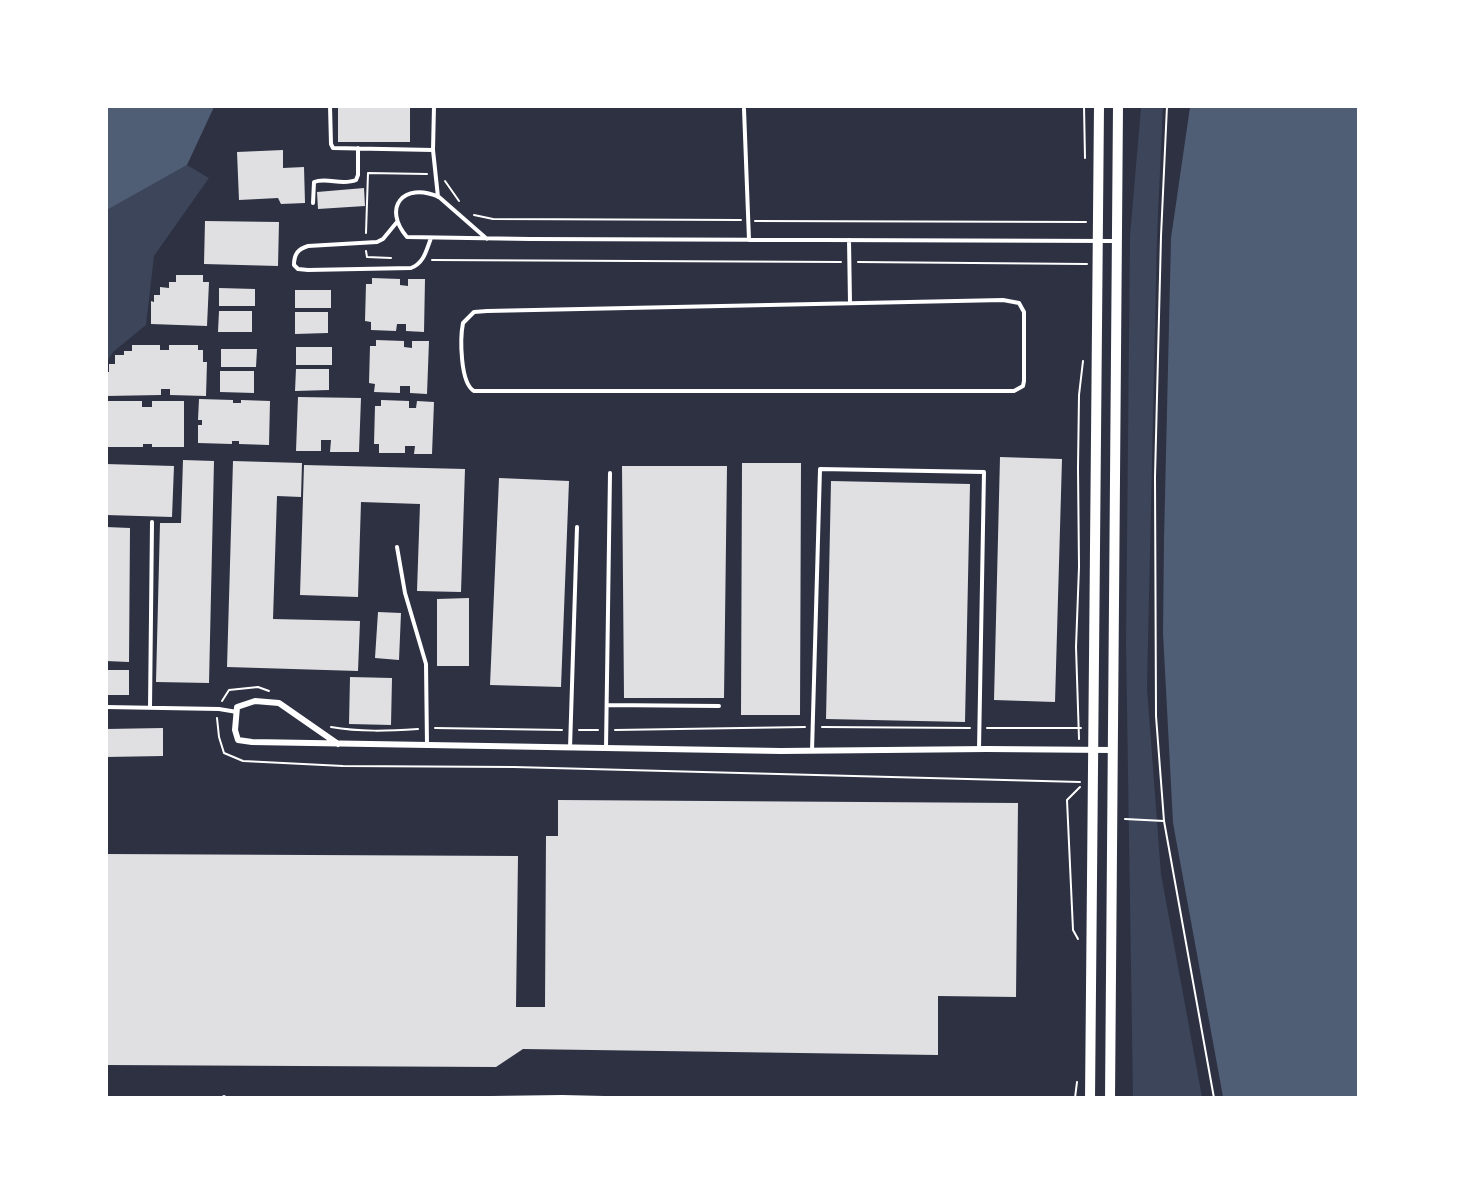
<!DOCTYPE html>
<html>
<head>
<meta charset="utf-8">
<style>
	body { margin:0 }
	#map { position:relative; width:1465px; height:1204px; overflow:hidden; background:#2d3142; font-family:"DejaVu Sans",sans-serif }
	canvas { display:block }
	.frame { position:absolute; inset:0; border:108px solid #fff; pointer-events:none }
</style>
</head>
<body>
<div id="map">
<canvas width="1465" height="1204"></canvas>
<div class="frame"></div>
</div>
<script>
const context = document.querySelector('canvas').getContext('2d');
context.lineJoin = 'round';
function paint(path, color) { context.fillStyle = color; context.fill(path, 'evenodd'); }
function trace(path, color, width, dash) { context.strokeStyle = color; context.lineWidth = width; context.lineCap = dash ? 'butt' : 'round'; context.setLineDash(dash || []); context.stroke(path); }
paint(new Path2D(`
	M 1163,106 L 1157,237 L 1147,688 L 1161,874 L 1202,1097 L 1133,1098 L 1126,644 L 1130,236 L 1141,107 Z
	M 187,165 L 209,178 L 154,256 L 146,325 L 113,352 L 107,362 L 107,210 Z`), '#3c4559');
paint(new Path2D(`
	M 107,106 L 214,106 L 214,107 L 187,165 L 107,210 Z
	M 1190,107 L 1358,107 L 1358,1097 L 1223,1097 L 1173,823 L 1163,633 L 1164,539 L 1171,238 Z`), '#4f5d75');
paint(new Path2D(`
	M 338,106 L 410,106 L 410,142 L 338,142 Z
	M 283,150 L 283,168 L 304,167 L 305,203 L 281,204 L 278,198 L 239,200 L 237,152 Z
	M 364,188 L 365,206 L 318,209 L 317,192 Z
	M 205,221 L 279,222 L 278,266 L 204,264 Z
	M 176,275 L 203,275 L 203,282 L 209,282 L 207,326 L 151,324 L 151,301 L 154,302 L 154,295 L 160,295 L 160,287 L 169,288 L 169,282 L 176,282 Z
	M 372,278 L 400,279 L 400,285 L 408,286 L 408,279 L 425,279 L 424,332 L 406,331 L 406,324 L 397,324 L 396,331 L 371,330 L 371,322 L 365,321 L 366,284 L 372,284 Z
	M 219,288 L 255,289 L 255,306 L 219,306 Z
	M 295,290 L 331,290 L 331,308 L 295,308 Z
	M 219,311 L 252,311 L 252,332 L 218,332 Z
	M 295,312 L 328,312 L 328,333 L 295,334 Z
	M 376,340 L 404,341 L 404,347 L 412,348 L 412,341 L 429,341 L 427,394 L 410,393 L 410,386 L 400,386 L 400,393 L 374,392 L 375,384 L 369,383 L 370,346 L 376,346 Z
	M 132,345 L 160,345 L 160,350 L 169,350 L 169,345 L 198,345 L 198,350 L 203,350 L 203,362 L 207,362 L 206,396 L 170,395 L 170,389 L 161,389 L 161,395 L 106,396 L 106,372 L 109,372 L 109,364 L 115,364 L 115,355 L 124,355 L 124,351 L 132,351 Z
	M 296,347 L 332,347 L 332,365 L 296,365 Z
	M 221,349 L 257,349 L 256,367 L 221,367 Z
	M 296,369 L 329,369 L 329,390 L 295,391 Z
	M 220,371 L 254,371 L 254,393 L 220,392 Z
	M 298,397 L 361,398 L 359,452 L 330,452 L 331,440 L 321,440 L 321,451 L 296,451 Z
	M 199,399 L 233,400 L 233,403 L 241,403 L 241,400 L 270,401 L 269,445 L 239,444 L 239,441 L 232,441 L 232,444 L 198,443 L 198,425 L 202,425 L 202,420 L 198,420 Z
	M 381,400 L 409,401 L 409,408 L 416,408 L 417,401 L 434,402 L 432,454 L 414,454 L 415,446 L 405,446 L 405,453 L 379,453 L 379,444 L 374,444 L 375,406 L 381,406 Z
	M 106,401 L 142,401 L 142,407 L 152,407 L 152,401 L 184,401 L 184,447 L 152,447 L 152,444 L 143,444 L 143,447 L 106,447 Z
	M 1000,457 L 1062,459 L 1055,702 L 994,700 Z
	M 183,460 L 214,461 L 209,683 L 156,682 L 160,523 L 181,523 Z
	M 233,461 L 302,463 L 301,497 L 277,496 L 273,619 L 360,621 L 358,671 L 227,667 Z
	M 742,463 L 801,463 L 800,715 L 741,715 Z
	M 106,464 L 174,466 L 172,517 L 106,515 Z
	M 304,465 L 465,469 L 461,592 L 417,591 L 420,504 L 361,502 L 358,597 L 300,595 Z
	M 622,466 L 727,466 L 724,698 L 624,698 Z
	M 499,478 L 569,481 L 561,687 L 490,685 Z
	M 831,481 L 970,484 L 965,722 L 826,719 Z
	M 106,527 L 130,528 L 129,662 L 106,661 Z
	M 469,598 L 469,666 L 437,666 L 437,599 Z
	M 378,612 L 401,613 L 399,660 L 375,658 Z
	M 106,670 L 129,670 L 129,695 L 106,695 Z
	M 350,677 L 392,678 L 391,725 L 349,724 Z
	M 163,728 L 163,756 L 106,757 L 106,729 Z
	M 558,800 L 1018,803 L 1016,997 L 938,996 L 938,1055 L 523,1049 L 496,1067 L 106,1065 L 106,854 L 518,856 L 516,1007 L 545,1007 L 546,836 L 558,836 Z`), '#e0e0e3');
trace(new Path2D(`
	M 1084,106 L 1085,158
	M 1167,106 L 1161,236 L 1155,477 L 1156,716 L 1164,821 L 1214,1098
	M 445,181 L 459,201
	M 474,215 L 493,219 L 741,220
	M 755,221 L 1086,222
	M 366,233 L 368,173 L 427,174
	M 366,251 L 367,257 L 391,258
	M 432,260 L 841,262
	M 858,262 L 1087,264
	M 222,701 L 229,690 L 258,687 L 269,691
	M 217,718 L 219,737 L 224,753 L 243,761 L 343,766 L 514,767 L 1080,782
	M 331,727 C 360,732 388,731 418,729
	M 822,727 L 970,728
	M 435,728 L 562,730
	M 987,728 L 1081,728
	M 579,730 L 598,730
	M 615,730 L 805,727
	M 1079,739 L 1076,647 L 1079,567 L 1078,468 L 1079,395 L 1083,361
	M 1125,819 L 1164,821
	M 1078,939 L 1073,930 L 1067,800 L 1080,787
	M 420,1098 L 562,1096 L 647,1098
	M 1075,1098 L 1077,1082`), '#fff', 2);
trace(new Path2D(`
	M 330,106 L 331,144 L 333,148 L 433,150
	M 434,106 L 433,150 L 438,197
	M 744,109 L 749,240
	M 313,203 L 314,182 C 327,177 342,186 356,180 L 358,175 L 358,148
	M 397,222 L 383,239 L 377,242 L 308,246 C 298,249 294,254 294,265 L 298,269 L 308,270 L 411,268 C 424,263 426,251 431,238
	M 487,239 L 439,197 C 403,181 382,208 407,237 L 530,239 L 1114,241
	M 849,240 L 850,303
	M 1003,300 L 1019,303 L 1024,312 L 1024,381 L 1023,386 L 1014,391 L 474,391 C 460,383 460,338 463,323 L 474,312 L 487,311 Z
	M 397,547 L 405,593 L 426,664 L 427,745
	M 607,705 L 719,706
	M 106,707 L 219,709 L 237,712
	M 150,708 L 152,522
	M 570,748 L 577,527
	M 606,748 L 610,473
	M 812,751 L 820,469 L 984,472 L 979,749
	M 224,1098 L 224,1097`), '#fff', 4);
trace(new Path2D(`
	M 338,744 L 279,703 L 255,701 L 237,707 L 235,730 L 238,740 L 252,742 L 781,751 L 987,749 L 1111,750`), '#fff', 6);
trace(new Path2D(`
	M 1090,1098 L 1099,106
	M 1110,1098 L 1118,106`), '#fff', 10);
</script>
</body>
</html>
